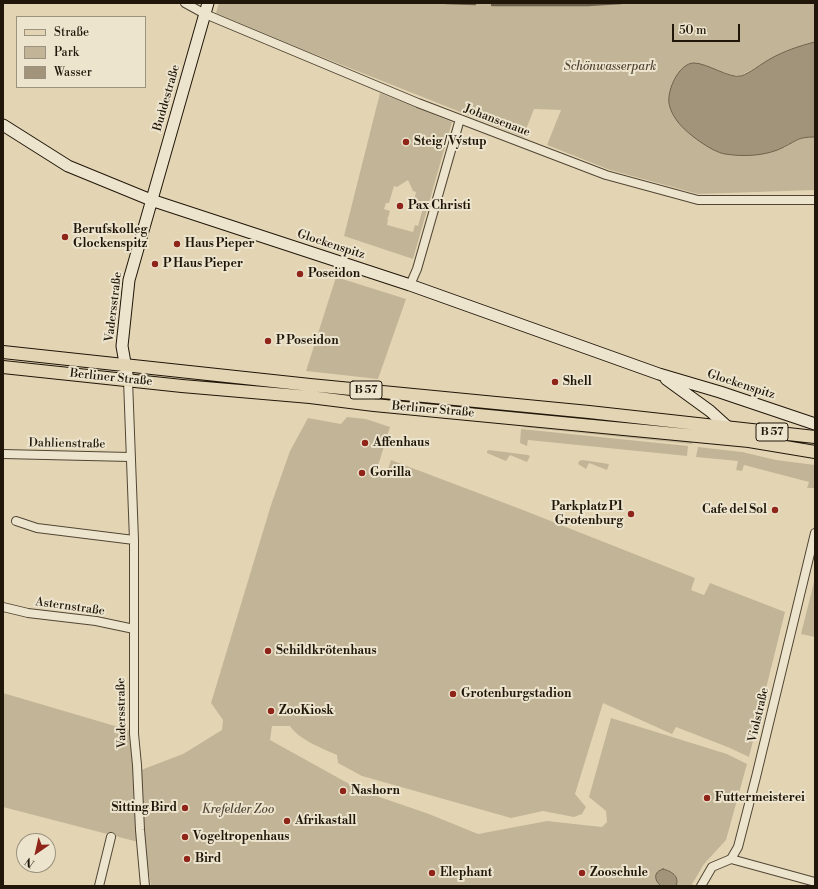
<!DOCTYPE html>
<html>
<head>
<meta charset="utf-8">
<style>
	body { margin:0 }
	#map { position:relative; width:818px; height:889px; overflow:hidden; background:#e3d5b4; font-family:"Libre Bodoni",serif }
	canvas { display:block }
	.frame { position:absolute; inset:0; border:4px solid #201609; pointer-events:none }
	.legend { position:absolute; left:16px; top:16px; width:130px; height:72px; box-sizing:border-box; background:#ede4ce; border:1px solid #9b927f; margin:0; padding:5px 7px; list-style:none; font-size:12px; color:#201609 }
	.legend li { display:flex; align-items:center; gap:8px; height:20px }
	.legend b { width:20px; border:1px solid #9b927f }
	.north { position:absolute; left:16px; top:833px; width:40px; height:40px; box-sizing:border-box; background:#ede4ce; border:1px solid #9b927f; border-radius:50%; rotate:214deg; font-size:11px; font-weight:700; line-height:16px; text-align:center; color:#201609 }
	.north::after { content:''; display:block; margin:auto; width:14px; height:18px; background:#8f2418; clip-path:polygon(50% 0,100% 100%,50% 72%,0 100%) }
	.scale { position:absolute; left:672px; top:24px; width:68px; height:18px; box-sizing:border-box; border:2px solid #201609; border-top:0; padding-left:5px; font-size:12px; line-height:14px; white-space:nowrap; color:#201609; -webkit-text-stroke:3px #ede4ce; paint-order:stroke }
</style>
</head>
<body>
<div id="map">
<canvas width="818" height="889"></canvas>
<div class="frame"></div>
<ul class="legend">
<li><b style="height:5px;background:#e3d5b4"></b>Straße</li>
<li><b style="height:11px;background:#c2b597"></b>Park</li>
<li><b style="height:11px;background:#a1947a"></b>Wasser</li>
</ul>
<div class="north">N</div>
<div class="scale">50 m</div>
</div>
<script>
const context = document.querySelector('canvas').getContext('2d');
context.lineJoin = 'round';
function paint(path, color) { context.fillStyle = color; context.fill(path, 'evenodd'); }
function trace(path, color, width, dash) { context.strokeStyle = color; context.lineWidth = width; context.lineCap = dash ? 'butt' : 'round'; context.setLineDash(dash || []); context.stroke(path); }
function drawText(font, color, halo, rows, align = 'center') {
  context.font = font + ' "Libre Bodoni",serif'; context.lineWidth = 4; context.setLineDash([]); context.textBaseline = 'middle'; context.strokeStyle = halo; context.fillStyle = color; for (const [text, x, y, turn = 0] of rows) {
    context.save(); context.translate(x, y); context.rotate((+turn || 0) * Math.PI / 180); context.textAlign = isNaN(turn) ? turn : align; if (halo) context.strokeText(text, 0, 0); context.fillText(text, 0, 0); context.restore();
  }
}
paint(new Path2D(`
	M 219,3 L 815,3 L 815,42 L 788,50 L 740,76 L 731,75 L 695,63 L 784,148 C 796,140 801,137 815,137 L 815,190 L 698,194 L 610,170 L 547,145 L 561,110 L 534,109 L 523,137 L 302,49 L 216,13 Z
	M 380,93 L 452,122 L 413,259 L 344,236 ZM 408,180 L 413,191 L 416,192 L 413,205 L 423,208 L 418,226 L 415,225 L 413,232 L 387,225 L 388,219 L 386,217 L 388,218 L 390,211 L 384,209 L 386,203 L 389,203 L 394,186 L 397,187 Z
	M 336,277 L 406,299 L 378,379 L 306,371 Z
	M 530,412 L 695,429 L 694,432 L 529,415 Z
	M 347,417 L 366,419 L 390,427 L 377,469 L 387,472 L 391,460 L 523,510 L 695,578 L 691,590 L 704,595 L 710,583 L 785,612 L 749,757 L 730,748 L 676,727 L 672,734 L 603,703 L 575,794 L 586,807 L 582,814 L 574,817 L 543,811 L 511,818 L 362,776 L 338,763 L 337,755 C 323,749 298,739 290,726 L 272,726 L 270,740 L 362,791 L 429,814 L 478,834 L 547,821 L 602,827 L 607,822 L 606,811 L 589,797 L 611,718 L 727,754 L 747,764 L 726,840 L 704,864 L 691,886 L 151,886 L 146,853 L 141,770 L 183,754 L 222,730 L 223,720 L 211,703 L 271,505 L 290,451 L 308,418 L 341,424 Z
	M 525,424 L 693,441 L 692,444 L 522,427 Z
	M 521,429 L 688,446 L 687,456 L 528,440 L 527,446 L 520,443 Z
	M 698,447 L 742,452 L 776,460 L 815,465 L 815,488 L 807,488 L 809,482 L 744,465 L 742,471 L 736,470 L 738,461 L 696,457 Z
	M 489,450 L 528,455 L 530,456 L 527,462 L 510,455 L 506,461 L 487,453 L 487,451 Z
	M 583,460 L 609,464 L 607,470 L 589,463 L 586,469 L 578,464 L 579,461 Z
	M 815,578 L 815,637 L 801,634 Z
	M 3,693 L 132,731 L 133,768 L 138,842 L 3,807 Z`), '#c2b597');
const water = new Path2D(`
	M 815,42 L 815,137 C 798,137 798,140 784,147 C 767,156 744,157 725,154 C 712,152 686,133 678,122 C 674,117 670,110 669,103 C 667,90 679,63 694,63 C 707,63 730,79 741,76 C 750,73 761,64 770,59 C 784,51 799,46 815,42 Z
	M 663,869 C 671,871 680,876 676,886 L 661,886 C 654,880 653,872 663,869 Z`);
paint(water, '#a1947a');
trace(water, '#6d624d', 1);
trace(new Path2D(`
	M 446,3 L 475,4
	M 492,5 L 588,5 L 621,3`), '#6d624d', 2.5);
const street = new Path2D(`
	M 185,3 L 205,14 L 418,103 L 606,175 L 698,200 L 815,200
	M 410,285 L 417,269 L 460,119
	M 128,380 L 134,540 L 134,734 L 137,765 L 140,830 L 145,886
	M 3,454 L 130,457
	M 16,521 L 37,528 L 134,540
	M 3,607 L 28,613 L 96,621 L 134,629
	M 731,859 L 815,882
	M 99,886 L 111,837
	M 701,886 L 712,867 L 731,859 L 738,847 L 756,777 L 815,533`);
const secondary = new Path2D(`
	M 3,125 L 68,166 L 151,200 L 410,285 L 659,374 L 720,392 L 815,424
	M 666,379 L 710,411 L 731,430
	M 128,380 L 122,346 L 129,280 L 208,3`);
const primary = new Path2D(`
	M 3,352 L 310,385 L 589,412 L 815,437
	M 3,367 L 182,386 L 310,397 L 374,405 L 749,441 L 815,452`);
trace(street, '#514634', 10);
trace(secondary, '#201609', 13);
trace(primary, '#201609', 14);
trace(street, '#ede4ce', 8);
trace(secondary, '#ede4ce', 11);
trace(primary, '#e3d5b4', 12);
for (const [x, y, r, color] of [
	[406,142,4,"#8f2418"],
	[400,206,4,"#8f2418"],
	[65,237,4,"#8f2418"],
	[177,244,4,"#8f2418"],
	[155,264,4,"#8f2418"],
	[300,274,4,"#8f2418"],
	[268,341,4,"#8f2418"],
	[555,382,4,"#8f2418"],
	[365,443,4,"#8f2418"],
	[362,473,4,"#8f2418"],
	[775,510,4,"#8f2418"],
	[631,514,4,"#8f2418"],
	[268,651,4,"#8f2418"],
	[453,694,4,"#8f2418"],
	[271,711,4,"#8f2418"],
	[343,791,4,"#8f2418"],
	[707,798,4,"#8f2418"],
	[185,808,4,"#8f2418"],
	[287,821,4,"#8f2418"],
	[185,837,4,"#8f2418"],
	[187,859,4,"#8f2418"],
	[432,873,4,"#8f2418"],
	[582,873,4,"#8f2418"]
]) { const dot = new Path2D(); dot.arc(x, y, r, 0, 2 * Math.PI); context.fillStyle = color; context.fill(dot); trace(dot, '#ede4ce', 1.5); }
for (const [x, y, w] of [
	[366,390,32],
	[772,432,32]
]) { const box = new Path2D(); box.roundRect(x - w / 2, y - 9, w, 18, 3); context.fillStyle = '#ede4ce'; context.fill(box); trace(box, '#201609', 1); }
drawText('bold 11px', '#201609', null, [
	["B 57",366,390],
	["B 57",772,432]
]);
drawText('italic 12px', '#514634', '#ede4ce', [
	["Schönwasserpark",610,67],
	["Krefelder Zoo",238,810]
]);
drawText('12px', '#201609', '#ede4ce', [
	["Buddestraße",167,98,-74],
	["Johansenaue",497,121,21],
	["Glockenspitz",331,245,18],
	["Vadersstraße",114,307,-83],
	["Berliner Straße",111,378,6],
	["Glockenspitz",741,385,18],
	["Berliner Straße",433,410,5],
	["Dahlienstraße",67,444,1],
	["Asternstraße",70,607,8],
	["Vadersstraße",122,713,-91],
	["Violstraße",759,715,-77]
]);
drawText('bold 12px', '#201609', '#ede4ce', [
	["Steig / Výstup",414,142],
	["Pax Christi",408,206],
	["Berufskolleg",73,230],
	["Glockenspitz",73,244],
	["Haus Pieper",185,244],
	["P Haus Pieper",163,264],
	["Poseidon",308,274],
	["P Poseidon",276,341],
	["Shell",563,382],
	["Affenhaus",373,443],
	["Gorilla",370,473],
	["Parkplatz P1",623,507,"right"],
	["Grotenburg",623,521,"right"],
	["Cafe del Sol",767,510,"right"],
	["Schildkrötenhaus",276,651],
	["Grotenburgstadion",461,694],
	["ZooKiosk",279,711],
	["Nashorn",351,791],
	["Futtermeisterei",715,798],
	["Sitting Bird",177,808,"right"],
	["Afrikastall",295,821],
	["Vogeltropenhaus",193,837],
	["Bird",195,859],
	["Elephant",440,873],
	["Zooschule",590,873]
], 'left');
</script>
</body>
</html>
